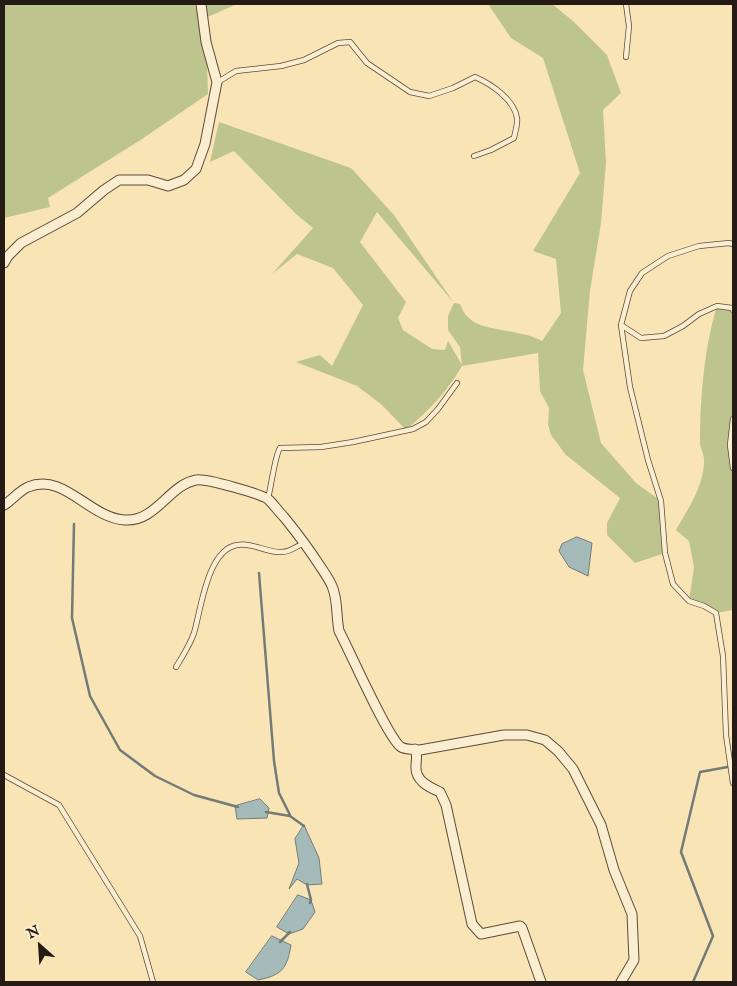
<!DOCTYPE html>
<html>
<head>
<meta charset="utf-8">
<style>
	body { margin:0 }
	#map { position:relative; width:737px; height:986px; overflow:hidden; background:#f9e4b6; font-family:"IM FELL English",serif }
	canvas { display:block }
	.frame { position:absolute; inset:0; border:5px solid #261a14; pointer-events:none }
	.north { position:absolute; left:15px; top:921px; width:50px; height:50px; -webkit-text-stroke:4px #fbedd0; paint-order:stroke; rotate:334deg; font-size:14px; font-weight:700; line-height:20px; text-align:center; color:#261a14 }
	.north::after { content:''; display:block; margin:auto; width:18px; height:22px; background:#261a14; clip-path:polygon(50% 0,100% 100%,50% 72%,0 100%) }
</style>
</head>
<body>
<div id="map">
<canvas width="737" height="986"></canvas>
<div class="frame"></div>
<div class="north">N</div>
</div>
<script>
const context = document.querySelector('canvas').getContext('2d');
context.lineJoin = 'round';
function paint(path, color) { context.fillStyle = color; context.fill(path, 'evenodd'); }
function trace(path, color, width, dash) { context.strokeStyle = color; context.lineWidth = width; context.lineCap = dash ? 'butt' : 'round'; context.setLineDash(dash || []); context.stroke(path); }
paint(new Path2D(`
	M 4,4 L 194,4 L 201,19 L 205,4 L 237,4 L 201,20 L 201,37 L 207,65 L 208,94 L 142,139 L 48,198 L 50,207 L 4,218 Z
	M 488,4 L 552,4 L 573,21 L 607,55 L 621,93 L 603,110 L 606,163 L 601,223 L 590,291 L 583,370 L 601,443 L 636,483 L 661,501 L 665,553 L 635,563 L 607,535 L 607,523 L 620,498 L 566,455 L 551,435 L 548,424 L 549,408 L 540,391 L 538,353 L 462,366 C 447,392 428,411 406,430 L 382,405 L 357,386 L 296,362 L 320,355 L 332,366 L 363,305 L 333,268 L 297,254 L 272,274 L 313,228 L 296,214 L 234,151 L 210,162 L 219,122 L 351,168 L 394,215 L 454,303 L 460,304 C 462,308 464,314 468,317 C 480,332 522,329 542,341 L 561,313 L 556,259 L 533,251 L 580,173 L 543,58 L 511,38 ZM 377,212 L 454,303 L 448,316 L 448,330 L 460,347 L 462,365 L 448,341 L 445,350 L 432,349 L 403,330 L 398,318 L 406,302 L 360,242 Z
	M 717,306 L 733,309 L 733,418 L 730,445 L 733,468 L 733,610 L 716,613 L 689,601 L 694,567 L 689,541 L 676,530 C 688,509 703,487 704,463 C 705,456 701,450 700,444 C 700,400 704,348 717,306 Z`), '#bec48d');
const water = new Path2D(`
	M 577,537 L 592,543 L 588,576 L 569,567 L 559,551 L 562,544 Z
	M 260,799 L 269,808 L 267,818 L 237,819 L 235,806 Z
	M 304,825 L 319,858 L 322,884 L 307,885 L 297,879 L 289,889 L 299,863 L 295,839 Z
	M 298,895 L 311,900 L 315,912 L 303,929 L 289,934 L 277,927 Z
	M 272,936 L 291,945 C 287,969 282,975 258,980 L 246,972 Z`);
paint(water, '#a4bbba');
trace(water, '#727b78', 1);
trace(new Path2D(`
	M 74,524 L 72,618 L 90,696 L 120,750 L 155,776 L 194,795 L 238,807
	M 259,573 L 274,761 L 279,793 L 290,815
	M 266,812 L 290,816 L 304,826
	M 307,884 L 311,900 L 310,903
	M 280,942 L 290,932
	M 693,982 L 713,936 L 681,852 L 700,772 L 733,766`), '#727b78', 2.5);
const lane = new Path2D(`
	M 626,57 L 629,26 L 626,4
	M 218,82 L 236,71 L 281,66 L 304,60 L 338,43 L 350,42 L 367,63 L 410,92 L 429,96 L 453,88 L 475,77 C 491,84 514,99 517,118 C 518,124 515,132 514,138 L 491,150 L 474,156
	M 733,244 L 729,243 L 699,246 L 668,256 L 642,273 L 630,291 L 621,325 L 630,387 L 648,460 L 661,501 L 665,553 L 673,584 L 689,601 L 704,606 L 716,613 L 723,656 L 726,735 L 733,783
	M 621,325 L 641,338 L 664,336 L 683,326 L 699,314 L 717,306 L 732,308 L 733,310
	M 733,419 L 730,445 L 733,468
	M 268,498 C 271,488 275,455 280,448 L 321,447 L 353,442 L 413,429 L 426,422 L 438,409 L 457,383
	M 176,667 C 182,657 190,645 194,633 C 201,610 207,550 237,545 C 252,542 267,553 282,552 C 290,552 297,546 304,543
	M 4,775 L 59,805 L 140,936 L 153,982`);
const street = new Path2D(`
	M 4,263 L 8,256 L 21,243 L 77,213 L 104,190 L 119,180 L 148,180 L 168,186 L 184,180 L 196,169 L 205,144 L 217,82 L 206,42 L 201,4
	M 4,505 C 12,500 19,491 28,487 C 64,472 89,518 125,520 C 156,522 169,485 196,480 C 205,478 262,494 269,500 C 274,505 279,512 284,517 C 297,533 309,549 320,566 C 324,572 329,579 332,586 C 338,599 336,616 339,631 C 349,649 388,739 401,747 C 406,750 414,749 420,750 L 504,735 L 527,735 L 545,740 L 558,751 L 573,769 L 601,825 L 614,870 L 632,914 L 634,960 L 621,982
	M 415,749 C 418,756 416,759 416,766 C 415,781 429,787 440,792 L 446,805 L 472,924 L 481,934 L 515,927 L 520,926 L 522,928 L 541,982`);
trace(lane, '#5b4c3c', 6);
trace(street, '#5b4c3c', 11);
trace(lane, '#fbedd0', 4.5);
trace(street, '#fbedd0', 9);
</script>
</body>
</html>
